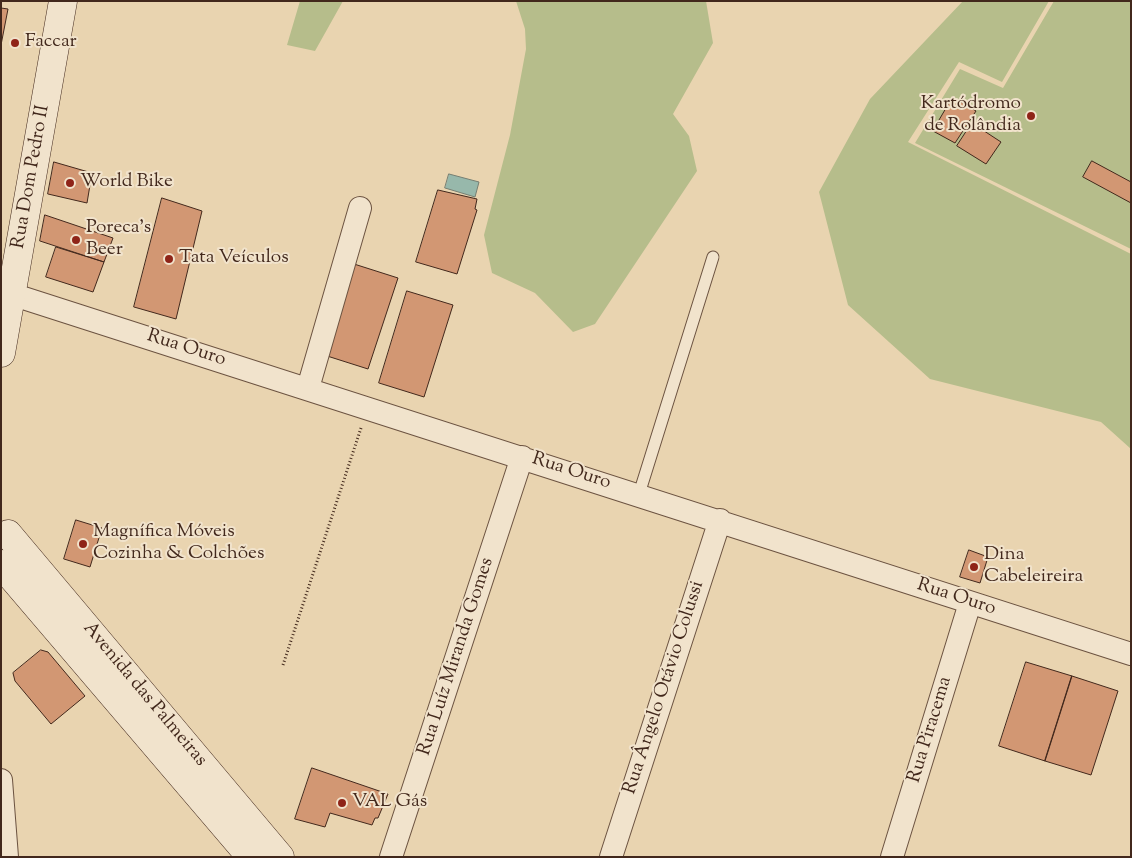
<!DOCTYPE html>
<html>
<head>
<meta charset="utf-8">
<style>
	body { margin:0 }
	#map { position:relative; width:1132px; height:858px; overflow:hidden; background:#e9d4b0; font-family:"Sorts Mill Goudy",serif }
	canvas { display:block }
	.frame { position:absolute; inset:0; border:2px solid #42281c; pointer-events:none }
</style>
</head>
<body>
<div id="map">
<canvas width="1132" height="858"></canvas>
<div class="frame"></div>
</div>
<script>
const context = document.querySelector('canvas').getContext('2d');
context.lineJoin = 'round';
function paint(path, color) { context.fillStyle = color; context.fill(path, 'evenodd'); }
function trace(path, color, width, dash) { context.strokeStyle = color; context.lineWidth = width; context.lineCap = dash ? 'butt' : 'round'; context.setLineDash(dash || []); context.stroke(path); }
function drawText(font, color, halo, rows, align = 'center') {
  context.font = font + ' "Sorts Mill Goudy",serif'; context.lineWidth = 4; context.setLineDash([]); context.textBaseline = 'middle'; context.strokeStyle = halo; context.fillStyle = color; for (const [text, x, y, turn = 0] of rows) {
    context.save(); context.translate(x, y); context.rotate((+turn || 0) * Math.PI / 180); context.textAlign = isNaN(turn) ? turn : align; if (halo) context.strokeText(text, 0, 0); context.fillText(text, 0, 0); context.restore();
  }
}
paint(new Path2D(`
	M 300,1 L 343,1 L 315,51 L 287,45 Z
	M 516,1 L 706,1 L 713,43 L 673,114 L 689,136 L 697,171 L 595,324 L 573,332 L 535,293 L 492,273 L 484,235 L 510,135 L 526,49 L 525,29 Z
	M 963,1 L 1049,1 L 1002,82 L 959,62 L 908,142 L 1131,254 L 1131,449 L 1101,422 L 930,379 L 848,305 L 819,192 L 870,99 Z
	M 1054,1 L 1131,1 L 1131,249 L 915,143 L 960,69 L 1003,88 Z`), '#b6bd8b');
const water = new Path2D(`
	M 449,174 L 479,182 L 475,197 L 445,188 Z`);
paint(water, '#97b8ab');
trace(water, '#757e72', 1);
const building = new Path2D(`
	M 1,8 L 8,9 L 1,45 Z
	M 953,97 L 976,111 L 955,143 L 933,131 Z
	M 972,123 L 1001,142 L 986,164 L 957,146 Z
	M 1092,161 L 1131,182 L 1131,203 L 1083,177 Z
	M 54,162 L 92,173 L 87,203 L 48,194 Z
	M 438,190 L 477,199 L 475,209 L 477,210 L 457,274 L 416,262 Z
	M 162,198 L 202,211 L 176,319 L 134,307 Z
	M 45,215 L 113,238 L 104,262 L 40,241 Z
	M 56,247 L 104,262 L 93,292 L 46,277 Z
	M 354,264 L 398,278 L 368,369 L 324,355 Z
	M 407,291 L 453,305 L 424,397 L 379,383 Z
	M 76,520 L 102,528 L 90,567 L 64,559 Z
	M 969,550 L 988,557 L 980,583 L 960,577 Z
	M 41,650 L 48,652 L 85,696 L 51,724 L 15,681 L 13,673 Z
	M 1026,662 L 1072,676 L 1045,761 L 999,746 Z
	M 1072,676 L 1118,691 L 1091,775 L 1045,761 Z
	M 312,768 L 388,794 L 378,818 L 375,818 L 372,825 L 330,813 L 325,827 L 295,819 Z`);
paint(building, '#d29773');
trace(building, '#42281c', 1);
const lane = new Path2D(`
	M 639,494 L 713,257`);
const street = new Path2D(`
	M 11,294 L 1131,654
	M 308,388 L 360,208
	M 1,780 L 7,857
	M 391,857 L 522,457
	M 611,857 L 720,520
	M 892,857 L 970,603`);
const secondary = new Path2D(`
	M 1,353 L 63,1
	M 8,534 L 280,857
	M 1,564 L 251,857`);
trace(lane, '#6c5341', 13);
trace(street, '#6c5341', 24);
trace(secondary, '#42281c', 29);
trace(new Path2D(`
	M 283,665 L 361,428`), '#42281c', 3, [1, 2.5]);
trace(lane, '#f1e3cc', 11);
trace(street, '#f1e3cc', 22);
trace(secondary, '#f1e3cc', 28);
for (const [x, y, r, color] of [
	[15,43,5,"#8f2418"],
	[1031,116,5,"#8f2418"],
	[70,183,5,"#8f2418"],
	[76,240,5,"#8f2418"],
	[169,259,5,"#8f2418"],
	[83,544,5,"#8f2418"],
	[974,567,5,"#8f2418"],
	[342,803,5,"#8f2418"]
]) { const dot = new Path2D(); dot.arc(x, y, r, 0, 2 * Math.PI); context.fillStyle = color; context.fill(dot); trace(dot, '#f1e3cc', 2); }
drawText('19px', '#42281c', '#f1e3cc', [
	["Faccar",25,43],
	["Kartódromo",1021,105,"right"],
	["de Rolândia",1021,127,"right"],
	["World Bike",80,183],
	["Poreca's",86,229],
	["Beer",86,251],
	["Tata Veículos",179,259],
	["Magnífica Móveis",93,533],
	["Cozinha & Colchões",93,555],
	["Dina",984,556],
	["Cabeleireira",984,578],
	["VAL Gás",352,803]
], 'left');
drawText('19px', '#42281c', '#f1e3cc', [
	["Rua Dom Pedro II",32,177,-80],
	["Rua Ouro",186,349,18],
	["Rua Ouro",571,472,18],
	["Rua Ouro",956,598,18],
	["Rua Luíz Miranda Gomes",457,657,-72],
	["Rua Ângelo Otávio Colussi",665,688,-72],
	["Avenida das Palmeiras",144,695,50],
	["Rua Piracema",931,730,-73]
]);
</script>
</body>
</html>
